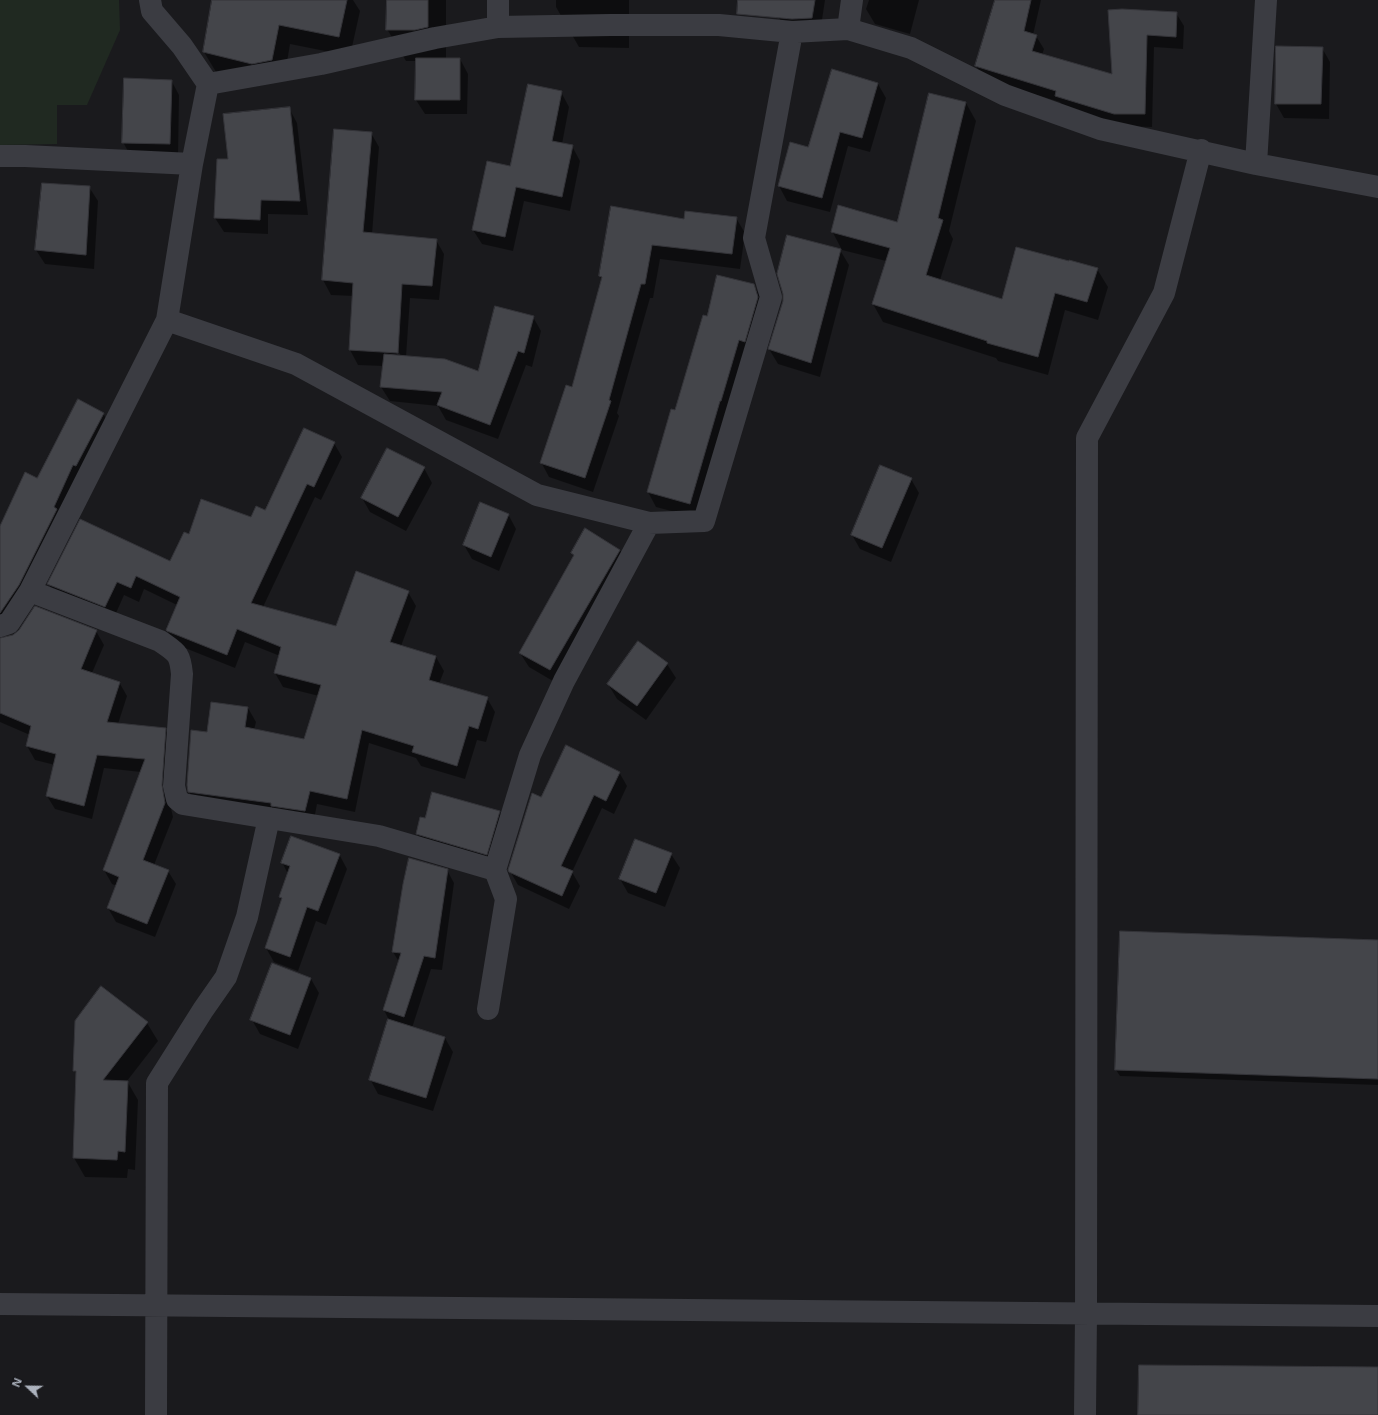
<!DOCTYPE html>
<html>
<head>
<meta charset="utf-8">
<style>
	body { margin:0 }
	#map { position:relative; width:1378px; height:1415px; overflow:hidden; background:#1a1a1d; font-family:"Noto Sans",sans-serif }
	canvas { display:block }
	.north { position:absolute; left:8px; top:1367px; width:40px; height:40px; -webkit-text-stroke:3px #151518; paint-order:stroke; rotate:292deg; font-size:11px; font-weight:700; line-height:16px; text-align:center; color:#acb2bd }
	.north::after { content:''; display:block; margin:auto; width:14px; height:18px; background:#acb2bd; clip-path:polygon(50% 0,100% 100%,50% 72%,0 100%) }
</style>
</head>
<body>
<div id="map">
<canvas width="1378" height="1415"></canvas>
<div class="north">N</div>
</div>
<script>
const context = document.querySelector('canvas').getContext('2d');
context.lineJoin = 'round';
function paint(path, color) { context.fillStyle = color; context.fill(path, 'evenodd'); }
function trace(path, color, width, dash) { context.strokeStyle = color; context.lineWidth = width; context.lineCap = dash ? 'butt' : 'round'; context.setLineDash(dash || []); context.stroke(path); }
paint(new Path2D(`
	M 0,0 L 119,0 L 120,30 L 87,105 L 57,105 L 57,144 L 0,145 Z`), '#202921');
paint(new Path2D(`
	M 213,0 L 353,0 L 360,11 L 350,56 L 290,44 L 284,80 L 216,72 L 204,52 Z
	M 388,0 L 446,0 L 446,59 L 460,59 L 468,74 L 467,114 L 425,114 L 416,100 L 417,61 L 406,61 L 387,29 Z
	M 556,0 L 629,0 L 629,48 L 579,47 L 556,7 Z
	M 782,0 L 825,0 L 820,33 L 788,32 L 779,18 Z
	M 869,0 L 919,0 L 910,34 L 875,24 L 866,9 Z
	M 996,0 L 1041,0 L 1033,35 L 1036,36 L 1044,49 L 1042,55 L 1113,76 L 1109,10 L 1176,13 L 1184,26 L 1183,49 L 1154,47 L 1152,127 L 1122,126 L 1063,109 L 1060,102 L 984,79 L 976,66 Z
	M 1322,48 L 1330,62 L 1329,119 L 1284,118 L 1276,104 Z
	M 833,70 L 878,84 L 886,98 L 870,152 L 848,146 L 830,212 L 787,201 L 779,186 L 809,148 Z
	M 171,80 L 179,95 L 178,158 L 131,157 L 123,142 Z
	M 561,92 L 569,107 L 562,144 L 572,146 L 580,161 L 570,211 L 524,201 L 513,251 L 482,244 L 473,230 L 511,167 Z
	M 966,103 L 976,121 L 949,231 L 953,239 L 940,280 L 1002,301 L 1097,269 L 1108,287 L 1098,320 L 1065,310 L 1048,375 L 998,361 L 996,358 L 883,322 L 873,304 L 886,261 L 842,250 L 832,231 L 898,223 Z
	M 289,108 L 297,123 L 308,215 L 268,214 L 268,234 L 224,232 L 215,218 L 229,160 Z
	M 335,130 L 371,133 L 379,147 L 372,234 L 436,240 L 444,254 L 439,300 L 410,298 L 406,357 L 478,373 L 533,317 L 541,331 L 532,367 L 526,365 L 498,439 L 446,420 L 438,406 L 390,401 L 381,387 L 383,366 L 358,365 L 350,350 L 354,296 L 331,295 L 323,280 ZM 396,348 L 401,356 L 398,356 L 394,349 Z
	M 89,187 L 98,201 L 94,269 L 45,264 L 36,250 Z
	M 736,218 L 745,233 L 740,269 L 660,259 L 653,298 L 650,298 L 617,413 L 619,416 L 593,492 L 549,477 L 541,462 L 572,388 L 602,281 L 600,276 L 685,220 Z
	M 840,250 L 849,265 L 820,377 L 778,364 L 769,349 Z
	M 753,284 L 762,299 L 698,518 L 656,507 L 648,492 L 708,318 Z
	M 103,413 L 111,428 L 0,632 L 0,528 L 38,479 Z
	M 334,443 L 342,457 L 321,500 L 315,497 L 263,607 L 336,627 L 408,592 L 416,606 L 401,646 L 436,657 L 444,671 L 439,684 L 487,698 L 495,712 L 486,742 L 477,740 L 465,779 L 421,766 L 416,758 L 369,743 L 355,812 L 317,804 L 313,825 L 197,806 L 189,792 L 208,733 L 248,708 L 256,722 L 254,730 L 305,740 L 319,696 L 283,687 L 275,673 L 280,656 L 245,642 L 235,668 L 175,644 L 167,630 L 177,605 L 144,589 L 139,602 L 124,595 L 113,620 L 56,598 L 49,584 L 170,563 L 189,535 L 251,518 L 266,511 Z
	M 424,468 L 432,483 L 406,531 L 370,512 L 362,498 Z
	M 911,479 L 919,493 L 891,562 L 860,549 L 852,535 Z
	M 508,514 L 516,529 L 499,571 L 472,559 L 464,545 Z
	M 620,550 L 628,565 L 558,684 L 529,667 L 520,653 L 574,557 L 572,553 Z
	M 96,631 L 104,645 L 92,673 L 119,682 L 127,696 L 118,724 L 165,729 L 173,743 L 169,800 L 173,817 L 154,865 L 168,871 L 176,884 L 155,937 L 116,922 L 108,908 L 117,886 L 112,884 L 104,870 L 141,772 L 104,768 L 92,819 L 55,809 L 47,796 L 55,765 L 35,760 L 27,746 L 30,735 L 0,722 L 0,665 Z
	M 667,664 L 676,678 L 646,720 L 617,699 L 608,684 Z
	M 619,772 L 627,786 L 614,814 L 602,808 L 572,872 L 580,886 L 569,909 L 518,885 L 510,871 L 541,798 Z
	M 499,811 L 508,826 L 495,868 L 425,848 L 417,834 L 426,819 Z
	M 339,854 L 347,869 L 326,925 L 316,921 L 298,971 L 274,962 L 266,948 L 282,901 L 280,897 L 288,874 L 282,862 Z
	M 671,854 L 680,868 L 665,907 L 628,893 L 620,879 Z
	M 447,870 L 454,883 L 442,970 L 431,969 L 412,1028 L 445,1038 L 453,1052 L 433,1111 L 378,1094 L 370,1079 L 389,1020 L 384,1010 L 399,962 L 393,952 Z
	M 1378,941 L 1378,1085 L 1120,1076 L 1116,1070 Z
	M 273,964 L 311,979 L 319,993 L 298,1049 L 260,1034 L 252,1020 Z
	M 147,1023 L 158,1041 L 127,1081 L 138,1100 L 135,1170 L 128,1169 L 127,1178 L 85,1177 L 74,1158 L 77,1076 L 74,1070 Z`), '#0007');
const building = new Path2D(`
	M 212,0 L 347,0 L 339,37 L 279,25 L 272,60 L 252,64 L 203,52 Z
	M 387,0 L 428,0 L 428,27 L 415,30 L 386,30 Z
	M 738,0 L 815,0 L 812,18 L 792,19 L 737,14 Z
	M 995,0 L 1031,0 L 1024,31 L 1037,35 L 1032,51 L 1112,74 L 1108,10 L 1122,9 L 1177,12 L 1176,37 L 1147,35 L 1145,114 L 1114,114 L 1055,96 L 1056,91 L 975,66 Z
	M 1276,46 L 1323,47 L 1321,104 L 1275,104 Z
	M 416,58 L 460,58 L 460,100 L 415,100 Z
	M 832,69 L 878,83 L 862,138 L 840,132 L 822,198 L 778,186 L 790,142 L 808,147 Z
	M 124,78 L 172,80 L 170,144 L 122,143 Z
	M 528,84 L 562,91 L 552,141 L 573,145 L 562,197 L 516,187 L 505,237 L 472,230 L 487,161 L 510,166 Z
	M 929,93 L 966,102 L 938,218 L 943,220 L 926,275 L 1002,299 L 1016,247 L 1069,261 L 1069,260 L 1098,268 L 1087,302 L 1055,293 L 1038,357 L 987,343 L 987,341 L 872,304 L 890,248 L 831,232 L 838,205 L 897,222 Z
	M 290,107 L 300,201 L 261,200 L 260,220 L 214,218 L 217,159 L 228,159 L 223,114 Z
	M 334,129 L 372,132 L 363,232 L 437,239 L 432,286 L 402,284 L 398,353 L 349,350 L 353,283 L 322,280 Z
	M 42,183 L 90,186 L 86,255 L 35,250 Z
	M 611,206 L 684,219 L 685,211 L 737,217 L 732,254 L 652,245 L 645,284 L 641,284 L 609,400 L 611,401 L 585,478 L 540,463 L 566,385 L 572,387 L 602,277 L 599,276 Z
	M 787,235 L 841,249 L 811,363 L 768,349 L 783,301 L 783,294 L 777,274 Z
	M 717,275 L 754,284 L 758,297 L 745,342 L 739,340 L 721,401 L 720,401 L 690,504 L 647,492 L 671,409 L 675,410 L 703,315 L 707,316 Z
	M 495,306 L 534,316 L 524,353 L 518,351 L 490,425 L 437,405 L 442,392 L 380,387 L 384,354 L 445,359 L 478,371 Z
	M 78,399 L 104,413 L 76,466 L 73,465 L 54,507 L 57,509 L 19,585 L 0,613 L 0,526 L 25,472 L 37,478 Z
	M 304,428 L 335,442 L 314,487 L 307,484 L 251,603 L 336,626 L 356,571 L 409,591 L 390,642 L 436,656 L 429,680 L 488,697 L 478,729 L 469,726 L 457,766 L 412,752 L 414,746 L 362,730 L 347,799 L 310,791 L 305,811 L 271,806 L 271,803 L 188,792 L 187,785 L 191,730 L 207,732 L 211,702 L 248,707 L 245,727 L 304,739 L 321,685 L 274,673 L 281,647 L 237,629 L 227,655 L 167,631 L 166,630 L 180,597 L 136,576 L 131,588 L 117,582 L 105,607 L 47,584 L 80,519 L 170,561 L 184,532 L 189,534 L 201,499 L 251,517 L 256,506 L 265,510 Z
	M 387,448 L 425,467 L 398,517 L 361,498 Z
	M 880,465 L 912,478 L 882,548 L 851,535 Z
	M 480,502 L 509,514 L 491,557 L 463,545 Z
	M 585,528 L 620,550 L 550,670 L 519,653 L 574,555 L 571,553 Z
	M 35,606 L 97,630 L 81,669 L 120,682 L 107,722 L 166,728 L 162,785 L 165,803 L 143,860 L 169,870 L 147,924 L 107,908 L 119,877 L 103,870 L 145,759 L 97,755 L 84,806 L 46,796 L 56,754 L 26,746 L 31,726 L 0,713 L 0,638 L 13,635 L 19,630 Z
	M 638,641 L 668,663 L 637,706 L 607,684 Z
	M 566,745 L 620,772 L 606,801 L 594,795 L 561,866 L 573,871 L 562,896 L 509,872 L 508,870 L 532,793 L 541,797 Z
	M 432,792 L 500,811 L 487,855 L 416,834 L 420,817 L 425,818 Z
	M 291,836 L 340,854 L 318,911 L 307,907 L 290,957 L 265,948 L 282,898 L 279,897 L 290,866 L 281,863 Z
	M 635,839 L 672,853 L 656,893 L 619,879 Z
	M 409,858 L 448,869 L 435,958 L 424,956 L 404,1017 L 383,1010 L 401,953 L 392,952 L 403,884 Z
	M 1120,931 L 1378,940 L 1378,1079 L 1115,1070 Z
	M 272,963 L 311,978 L 290,1035 L 250,1020 Z
	M 101,986 L 148,1022 L 103,1080 L 128,1081 L 125,1152 L 118,1151 L 117,1160 L 73,1158 L 76,1071 L 73,1071 L 75,1021 Z
	M 388,1019 L 445,1037 L 426,1098 L 369,1080 Z
	M 1139,1365 L 1378,1367 L 1378,1415 L 1138,1415 Z`);
paint(building, '#44454a');
trace(building, '#343439', 1);
trace(new Path2D(`
	M 498,27 L 498,0
	M 848,29 L 852,0
	M 208,84 L 321,64 L 435,38 L 498,27 L 610,25 L 719,25 L 792,32 L 848,29 L 911,48 L 1005,95 L 1100,129 L 1256,164 L 1378,187
	M 0,156 L 25,156 L 192,164
	M 1256,164 L 1266,0
	M 167,320 L 296,364 L 537,495 L 649,523 L 704,521 L 771,297 L 754,238 L 792,32
	M 30,591 L 160,641 C 177,653 180,653 182,674 L 174,786 L 177,799 L 183,804 L 379,836 L 495,870 L 506,899 L 488,1009
	M 0,626 L 9,623 L 30,591 L 167,320 L 192,164 L 208,84 L 182,46 L 152,11 L 150,0
	M 495,870 L 530,755 L 564,681 L 649,523
	M 0,1304 L 1378,1316
	M 156,1415 L 157,1083 L 203,1010 L 226,977 L 247,917 L 269,818
	M 1085,1415 L 1086,1314 L 1087,438 L 1164,293 L 1201,150`), '#3b3c42', 22);
</script>
</body>
</html>
